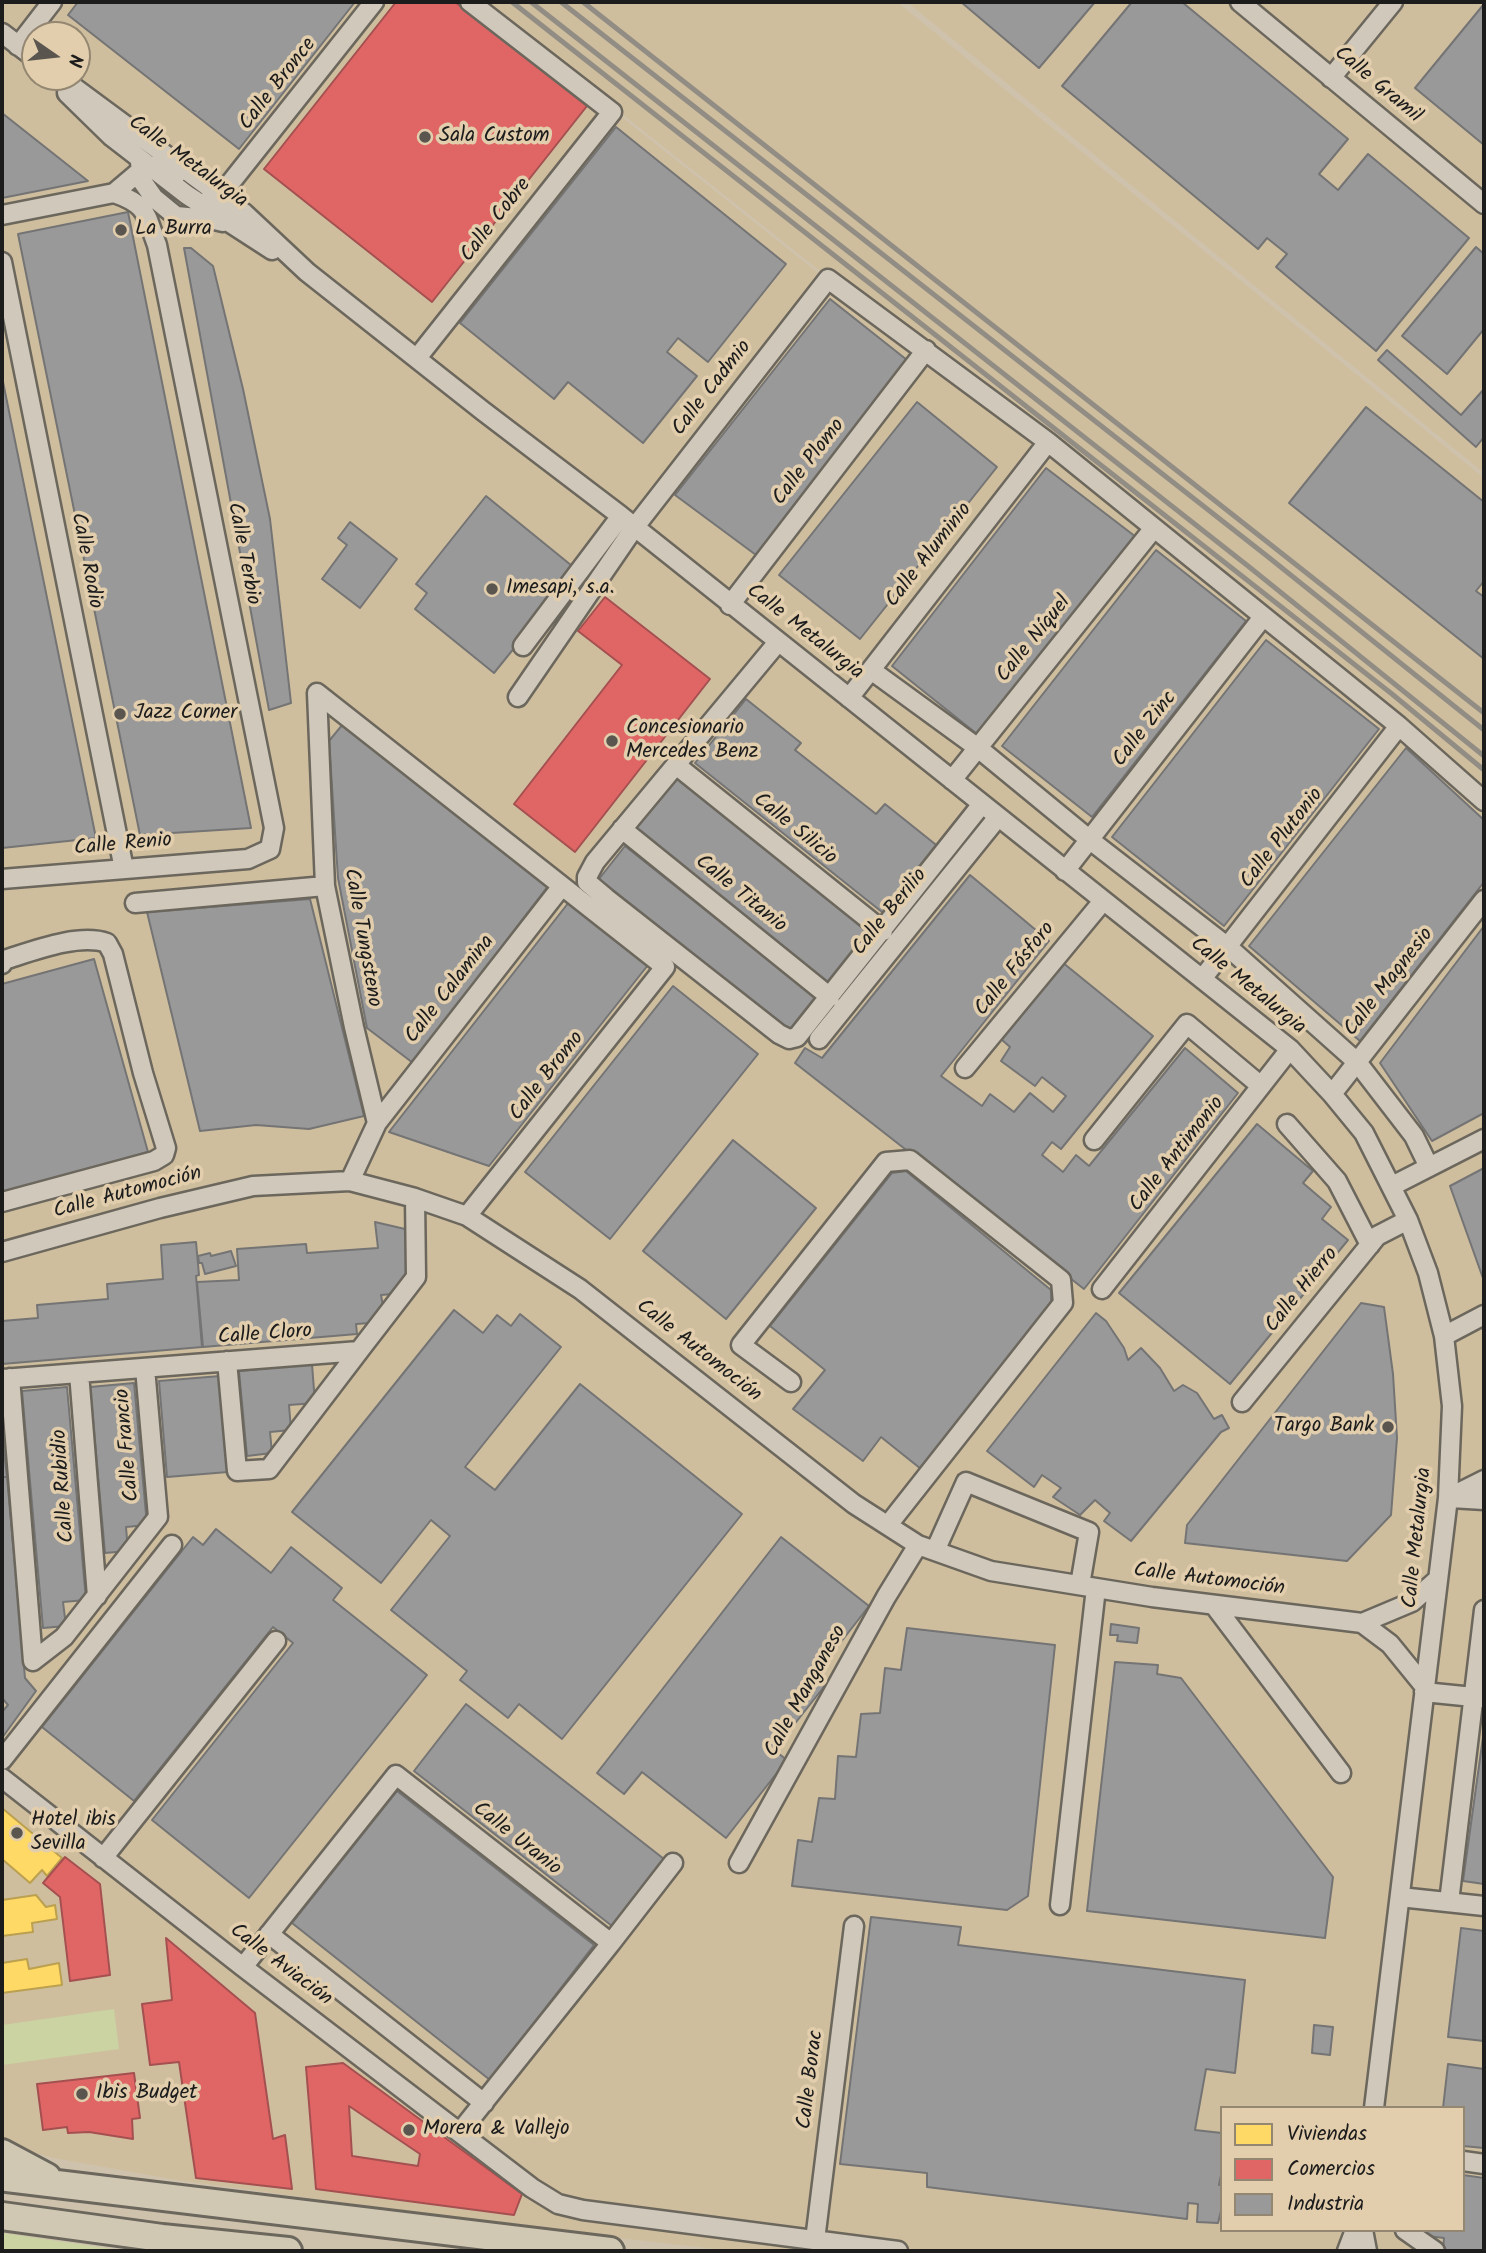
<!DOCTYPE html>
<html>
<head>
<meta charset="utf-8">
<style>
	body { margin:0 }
	#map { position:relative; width:1486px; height:2253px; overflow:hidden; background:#cec2ad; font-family:Kalam,sans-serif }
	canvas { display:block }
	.frame { position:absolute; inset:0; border:4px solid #1c1c1c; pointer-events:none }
	.legend { position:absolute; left:1220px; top:2106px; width:245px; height:126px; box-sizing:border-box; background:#e2ceac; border:2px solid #938772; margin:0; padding:9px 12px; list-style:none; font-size:21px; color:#1c1c1c }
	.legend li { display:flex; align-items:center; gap:14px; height:35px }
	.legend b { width:35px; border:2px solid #938772 }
	.north { position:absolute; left:21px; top:21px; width:70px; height:70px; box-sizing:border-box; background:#e2ceac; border:2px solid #938772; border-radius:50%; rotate:104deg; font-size:19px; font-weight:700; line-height:28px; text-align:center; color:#1c1c1c }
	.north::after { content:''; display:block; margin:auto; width:24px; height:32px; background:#5a564f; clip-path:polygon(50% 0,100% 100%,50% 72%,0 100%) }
</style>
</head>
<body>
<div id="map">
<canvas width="1486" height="2253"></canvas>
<div class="frame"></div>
<ul class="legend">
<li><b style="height:19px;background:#ffd966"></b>Viviendas</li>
<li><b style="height:19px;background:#e06666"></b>Comercios</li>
<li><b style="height:19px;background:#999"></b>Industria</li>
</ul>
<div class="north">N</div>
</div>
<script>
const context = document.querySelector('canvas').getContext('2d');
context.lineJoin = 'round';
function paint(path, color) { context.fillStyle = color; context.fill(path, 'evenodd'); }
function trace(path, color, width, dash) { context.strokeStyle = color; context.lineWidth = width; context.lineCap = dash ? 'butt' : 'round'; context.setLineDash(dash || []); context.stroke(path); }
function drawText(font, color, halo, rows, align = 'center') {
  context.font = font + ' Kalam,sans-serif'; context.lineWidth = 7; context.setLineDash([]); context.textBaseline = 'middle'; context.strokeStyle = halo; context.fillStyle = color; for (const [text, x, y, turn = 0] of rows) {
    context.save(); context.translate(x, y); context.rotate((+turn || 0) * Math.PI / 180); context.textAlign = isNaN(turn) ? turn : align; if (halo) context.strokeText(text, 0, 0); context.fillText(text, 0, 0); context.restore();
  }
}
paint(new Path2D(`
	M 2,2 L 477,2 L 1473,793 L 1484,804 L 1484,2251 L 733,2251 L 531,2228 L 177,2180 L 54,2158 L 2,2144 ZM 35,35 L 77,35 L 77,77 L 35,77 ZM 1222,2108 L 1463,2108 L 1463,2230 L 1222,2230 Z
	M 481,2 L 897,2 L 1484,478 L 1484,798 Z
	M 907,2 L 1484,2 L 1484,473 Z`), '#cfbe9e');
paint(new Path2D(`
	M 114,2009 L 119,2049 L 2,2065 L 2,2025 Z
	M 2,2233 L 127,2251 L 2,2251 Z`), '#cad3a1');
const homes = new Path2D(`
	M 2,1808 L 62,1858 L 47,1876 L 42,1870 L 30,1883 L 2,1859 Z
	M 36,1895 L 46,1907 L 55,1905 L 57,1919 L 32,1923 L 33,1932 L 2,1936 L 2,1900 Z
	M 27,1959 L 29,1969 L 59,1963 L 62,1985 L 2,1993 L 2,1963 Z`);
paint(homes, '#ffd966');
trace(homes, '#bba050', 2);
const shops = new Path2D(`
	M 396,2 L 455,2 L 587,106 L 432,302 L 264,169 Z
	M 605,597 L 710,679 L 575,852 L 514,804 L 622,665 L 578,631 Z
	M 65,1857 L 100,1884 L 110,1975 L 70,1981 L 60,1897 L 43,1883 Z
	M 166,1938 L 255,2013 L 273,2139 L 285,2135 L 292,2189 L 196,2178 L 179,2062 L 150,2065 L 142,2004 L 172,2000 Z
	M 343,2063 L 522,2194 L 514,2215 L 316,2189 L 306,2067 ZM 349,2106 L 420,2154 L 418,2166 L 352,2156 Z
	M 134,2073 L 140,2118 L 132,2119 L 133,2139 L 89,2132 L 68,2133 L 67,2127 L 43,2130 L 37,2084 Z`);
paint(shops, '#e06666');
trace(shops, '#a55050', 2);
const industry = new Path2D(`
	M 78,2 L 355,2 L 239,149 L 68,15 Z
	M 961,2 L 1095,2 L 1039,68 Z
	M 1132,2 L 1182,2 L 1348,139 L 1319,174 L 1338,190 L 1368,154 L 1469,238 L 1376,351 L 1276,267 L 1287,254 L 1267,238 L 1258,249 L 1062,86 Z
	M 1484,4 L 1484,145 L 1415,88 Z
	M 2,113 L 88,181 L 2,198 Z
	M 616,127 L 786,264 L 708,362 L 678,338 L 667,352 L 697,376 L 643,443 L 568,382 L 554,399 L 460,323 Z
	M 128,212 L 251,828 L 140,835 L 18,234 Z
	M 1476,247 L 1484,254 L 1484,329 L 1447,374 L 1402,336 Z
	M 184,248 L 191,248 L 213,266 L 243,389 L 270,519 L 291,703 L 269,710 Z
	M 830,299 L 907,360 L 756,555 L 675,495 Z
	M 1387,350 L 1461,415 L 1484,389 L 1484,437 L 1476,447 L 1378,360 Z
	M 2,377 L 96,838 L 2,848 Z
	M 917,402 L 997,467 L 860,639 L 779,575 Z
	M 1366,407 L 1484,502 L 1484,581 L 1476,591 L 1484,597 L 1484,659 L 1289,503 Z
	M 1046,468 L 1136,537 L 977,734 L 892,666 Z
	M 486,496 L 577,570 L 494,673 L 415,609 L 427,593 L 416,584 Z
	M 350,522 L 397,559 L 360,608 L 322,579 L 347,545 L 338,538 Z
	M 1156,550 L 1246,621 L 1092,817 L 1002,746 Z
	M 1266,640 L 1379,729 L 1224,926 L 1112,837 Z
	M 746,699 L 801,743 L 795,750 L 876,814 L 885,804 L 940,848 L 887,916 L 695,763 Z
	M 343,724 L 548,886 L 413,1063 L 367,1028 L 338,878 L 329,741 Z
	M 1406,748 L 1484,820 L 1484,882 L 1360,1041 L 1249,946 Z
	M 677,777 L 872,935 L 831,986 L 636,828 Z
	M 625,846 L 820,1001 L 794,1034 L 599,879 Z
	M 970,875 L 1049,941 L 941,1076 L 982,1106 L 990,1094 L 1014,1112 L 1030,1093 L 1053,1112 L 1066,1096 L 1042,1077 L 1035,1086 L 1001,1061 L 1010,1047 L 1001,1039 L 1062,962 L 1153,1036 L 1061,1149 L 1052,1142 L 1042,1155 L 1063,1172 L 1076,1155 L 1089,1166 L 1185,1048 L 1238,1093 L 1084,1289 L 795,1063 L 805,1048 L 822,1058 Z
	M 310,899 L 364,1116 L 309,1129 L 256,1125 L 200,1131 L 147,912 Z
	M 569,902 L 648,965 L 489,1166 L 389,1132 Z
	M 1484,926 L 1484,1113 L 1432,1141 L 1380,1063 Z
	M 94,959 L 148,1152 L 2,1193 L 2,984 Z
	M 673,986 L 758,1054 L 610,1239 L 525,1172 Z
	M 1257,1124 L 1313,1171 L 1303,1183 L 1331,1207 L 1322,1219 L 1348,1240 L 1230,1384 L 1119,1293 Z
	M 733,1140 L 816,1208 L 726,1319 L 643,1251 Z
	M 1484,1168 L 1484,1281 L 1450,1186 Z
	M 906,1171 L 1051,1290 L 1051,1304 L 921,1469 L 881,1437 L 863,1461 L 793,1409 L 825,1370 L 770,1326 L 892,1173 Z
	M 375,1222 L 405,1229 L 408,1276 L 393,1294 L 381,1295 L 383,1306 L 370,1323 L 356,1324 L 357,1334 L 203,1347 L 197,1282 L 239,1280 L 237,1249 L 306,1244 L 307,1253 L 378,1248 Z
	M 196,1242 L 199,1275 L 196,1276 L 202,1347 L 2,1364 L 2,1321 L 38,1318 L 37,1305 L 108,1299 L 107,1284 L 163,1279 L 161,1245 Z
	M 231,1251 L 236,1266 L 205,1274 L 202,1263 L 199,1263 L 198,1256 L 210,1253 L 211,1256 Z
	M 1361,1303 L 1384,1307 L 1393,1374 L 1397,1438 L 1391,1515 L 1347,1561 L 1185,1543 L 1187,1525 Z
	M 454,1310 L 483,1333 L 497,1315 L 511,1326 L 520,1314 L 561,1347 L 465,1467 L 495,1490 L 580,1384 L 742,1514 L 562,1739 L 519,1704 L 508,1718 L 460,1680 L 467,1671 L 391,1610 L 450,1536 L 431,1520 L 381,1583 L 292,1512 Z
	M 1096,1313 L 1106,1321 L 1124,1348 L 1128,1360 L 1141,1348 L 1160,1368 L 1174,1391 L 1183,1385 L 1197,1393 L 1214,1419 L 1222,1415 L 1229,1428 L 1221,1432 L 1131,1541 L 1104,1521 L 1110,1513 L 1095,1500 L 1080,1515 L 1053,1497 L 1061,1488 L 1042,1475 L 1034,1487 L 987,1451 Z
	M 312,1364 L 315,1403 L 289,1405 L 291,1430 L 270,1432 L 272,1453 L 247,1456 L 239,1371 Z
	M 220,1376 L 228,1472 L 167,1477 L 159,1381 Z
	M 134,1383 L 147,1525 L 126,1527 L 128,1551 L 105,1553 L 90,1387 Z
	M 67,1387 L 86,1600 L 63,1602 L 66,1626 L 43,1628 L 22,1391 Z
	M 2,1434 L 7,1477 L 2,1477 Z
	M 2,1477 L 7,1477 L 25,1678 L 36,1691 L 2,1738 L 2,1712 L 8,1705 L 2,1698 Z
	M 216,1529 L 271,1573 L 291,1547 L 342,1588 L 333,1600 L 427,1675 L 249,1898 L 152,1820 L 293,1643 L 273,1627 L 134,1801 L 42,1727 L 193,1537 L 203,1545 Z
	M 781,1537 L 869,1606 L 816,1674 L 827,1683 L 774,1750 L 787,1760 L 726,1838 L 642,1772 L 624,1794 L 597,1773 Z
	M 1111,1624 L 1139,1628 L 1137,1643 L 1117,1641 L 1118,1635 L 1110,1635 Z
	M 907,1628 L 1055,1645 L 1028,1896 L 1007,1910 L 792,1886 L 798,1840 L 812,1842 L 819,1798 L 835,1799 L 838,1756 L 856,1757 L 861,1714 L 880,1713 L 885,1668 L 901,1670 Z
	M 1115,1662 L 1158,1665 L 1157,1674 L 1181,1678 L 1333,1877 L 1325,1938 L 1087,1911 Z
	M 466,1704 L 664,1859 L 612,1926 L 414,1771 Z
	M 1484,1730 L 1484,1884 L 1463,1881 Z
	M 397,1791 L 594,1945 L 490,2080 L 292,1923 Z
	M 871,1917 L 961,1927 L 958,1945 L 1245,1980 L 1235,2073 L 1206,2069 L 1195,2130 L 1222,2133 L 1222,2170 L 1219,2185 L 1222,2185 L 1222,2207 L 1218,2223 L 1197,2222 L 1198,2204 L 1188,2203 L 1187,2219 L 927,2187 L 927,2173 L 840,2164 Z
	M 1461,1928 L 1484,1931 L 1484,2041 L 1448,2037 Z
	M 1314,2025 L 1333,2027 L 1330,2055 L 1312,2053 Z
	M 1448,2064 L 1484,2069 L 1484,2148 L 1463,2146 L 1463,2108 L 1443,2108 Z
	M 1463,2175 L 1484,2178 L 1484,2251 L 1443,2251 L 1444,2238 L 1427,2236 L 1427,2230 L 1463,2230 Z`);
paint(industry, '#999');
trace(industry, '#747474', 2);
const minor = new Path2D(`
	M 1240,2 L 1484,204
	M 2,33 L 35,58
	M 18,46 L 52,2
	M 60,77 L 244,213 L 307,272 L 483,411 L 621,516 L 1290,1049 L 1332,1094 L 1364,1133 L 1408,1220 L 1428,1273 L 1444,1336 L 1452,1406 L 1448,1498 L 1374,2108
	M 1331,78 L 1393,2
	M 67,93 L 112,137 L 187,195 L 272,250
	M 140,162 L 142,181 L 154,198 L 176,216 L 210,219 L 223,222
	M 211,196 L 220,196 L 374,2
	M 2,215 L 114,193 L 140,171 L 161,163 L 176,175
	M 2,262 L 124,869
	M 417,358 L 612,112 L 470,2
	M 730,605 L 926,350
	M 778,642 L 595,862 L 587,877 L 587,882 L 606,898 L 779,1034 L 789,1039 L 797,1037 L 982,804
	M 523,646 L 621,516
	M 871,670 L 978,748 L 1090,840 L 1228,947 L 1357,1062 L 1414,1136 L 1429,1167
	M 317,693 L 665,967 L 467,1216
	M 317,693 L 325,886 L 354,1027 L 377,1123 L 350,1181
	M 518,697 L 634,528 L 828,279 L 1048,442 L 1399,726 L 1484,801
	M 849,698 L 1048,442
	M 676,765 L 883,931
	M 952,780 L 1154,528
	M 622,829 L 830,997
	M 1065,871 L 1263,617
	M 2,879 L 248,859 L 270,849 L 274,828 L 157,245 C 145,213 148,205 114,193
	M 135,903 L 325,886
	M 2,964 L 4,960 C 33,951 79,933 107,943 L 113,954 L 143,1073 L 166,1148 L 164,1155 L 154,1161 L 2,1202
	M 1202,979 L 1399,726
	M 819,1039 L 998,817
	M 965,1068 L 1103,901
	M 1332,1094 L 1484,900
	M 377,1123 L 562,886
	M 1287,1124 L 1337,1181 L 1370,1245
	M 1094,1140 L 1187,1024 L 1261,1086
	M 1392,1186 L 1484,1139
	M 2,1252 L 160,1208 L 253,1186 L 350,1181 L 415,1198 L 467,1216 L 580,1289 L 854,1504 L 918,1545 L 991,1571 L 1152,1597 L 1362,1623 L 1390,1644 L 1425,1687
	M 1102,1289 L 1290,1049
	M 1444,1336 L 1484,1315
	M 227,1361 L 237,1471 L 269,1469 L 359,1351
	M 79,1373 L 97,1596
	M 10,1378 L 33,1661
	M 2,1379 L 359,1351 L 416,1277 L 415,1198
	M 791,1382 L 741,1345 L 886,1162 L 910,1160 L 1061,1280 L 1063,1303 L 888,1525
	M 1242,1402 L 1377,1236 L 1408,1220
	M 1448,1498 L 1484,1480
	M 1451,1498 L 1484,1500
	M 935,1551 L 966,1482 L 1089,1532 L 1080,1585
	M 1214,1605 L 1341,1773
	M 1362,1623 L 1412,1602 L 1438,1579
	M 33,1661 L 64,1637 L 158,1517 L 145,1368
	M 1424,1692 L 1483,1698
	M 2,1760 L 172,1545
	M 2,1778 L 243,1967 L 532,2188 L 558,2204 L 583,2210 L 898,2251
	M 103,1858 L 276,1641
	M 739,1863 L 886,1597 L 918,1545
	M 1400,1897 L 1484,1906
	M 1449,1902 L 1484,1610
	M 1060,1905 L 1096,1588
	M 269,1934 L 484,2103
	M 611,1943 L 673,1863
	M 243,1967 L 396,1775 L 611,1943 L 460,2132
	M 1463,2161 L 1484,2164
	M 1363,2230 L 1367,2251
	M 1405,2230 L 1435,2251
	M 815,2240 L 854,1926
	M 1347,2251 L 1355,2230`);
const highway = new Path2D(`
	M 2,2153 L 47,2177
	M 7,2178 L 610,2251
	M 2,2216 L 162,2238 L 288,2251`);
trace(minor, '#6c675d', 23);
trace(highway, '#6c675d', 32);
trace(minor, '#d0c8bb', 18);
trace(highway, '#d1c8b4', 26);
trace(new Path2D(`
	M 512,2 L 1392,694 L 1484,770
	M 531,2 L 1248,566 L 1484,756
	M 561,2 L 1267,556 L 1484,730
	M 583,2 L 1484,713`), '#928d84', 5);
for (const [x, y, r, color] of [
	[425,137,7,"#5a564f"],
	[121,230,7,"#5a564f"],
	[492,589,7,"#5a564f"],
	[120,714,7,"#5a564f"],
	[612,741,7,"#5a564f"],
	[1388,1427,7,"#5a564f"],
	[17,1833,7,"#5a564f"],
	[82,2094,7,"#5a564f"],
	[409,2130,7,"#5a564f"]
]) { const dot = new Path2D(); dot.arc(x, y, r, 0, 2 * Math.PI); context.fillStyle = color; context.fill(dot); trace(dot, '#e2ceac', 2.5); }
drawText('21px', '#1c1c1c', '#e2ceac', [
	["Calle Bronce",279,85,-52],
	["Calle Gramil",1377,86,40],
	["Calle Metalurgia",187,163,36],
	["Calle Cobre",497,221,-52],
	["Calle Cadmio",713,389,-52],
	["Calle Plomo",810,463,-52],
	["Calle Terbio",242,554,79],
	["Calle Aluminio",930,556,-52],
	["Calle Rodio",85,561,79],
	["Calle Metalurgia",804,633,38],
	["Calle Níquel",1035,640,-51],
	["Calle Zinc",1146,730,-52],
	["Calle Silicio",794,830,39],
	["Calle Plutonio",1283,839,-52],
	["Calle Renio",123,846,-5],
	["Calle Titanio",740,895,39],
	["Calle Berilio",891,913,-51],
	["Calle Tungsteno",361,938,80],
	["Calle Fósforo",1016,970,-51],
	["Calle Magnesio",1390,983,-52],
	["Calle Metalurgia",1247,987,39],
	["Calle Calamina",451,990,-52],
	["Calle Bromo",548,1077,-52],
	["Calle Antimonio",1178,1155,-52],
	["Calle Automoción",128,1194,-15],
	["Calle Hierro",1303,1291,-51],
	["Calle Cloro",265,1336,-4],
	["Calle Automoción",698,1352,38],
	["Calle Francio",129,1445,-95],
	["Calle Rubidio",65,1486,-94],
	["Calle Metalurgia",1419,1538,-84],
	["Calle Automoción",1209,1581,7],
	["Calle Manganeso",807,1692,-61],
	["Calle Uranio",516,1840,38],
	["Calle Aviación",280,1966,37],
	["Calle Borac",812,2080,-83]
]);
drawText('21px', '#1c1c1c', '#e2ceac', [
	["Sala Custom",439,137],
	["La Burra",135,230],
	["Imesapi, s.a.",506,589],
	["Jazz Corner",134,714],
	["Concesionario",626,729],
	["Mercedes Benz",626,753],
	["Targo Bank",1374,1427,"right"],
	["Hotel ibis",31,1821],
	["Sevilla",31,1845],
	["Ibis Budget",96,2094],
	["Morera & Vallejo",423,2130]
], 'left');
</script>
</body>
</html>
